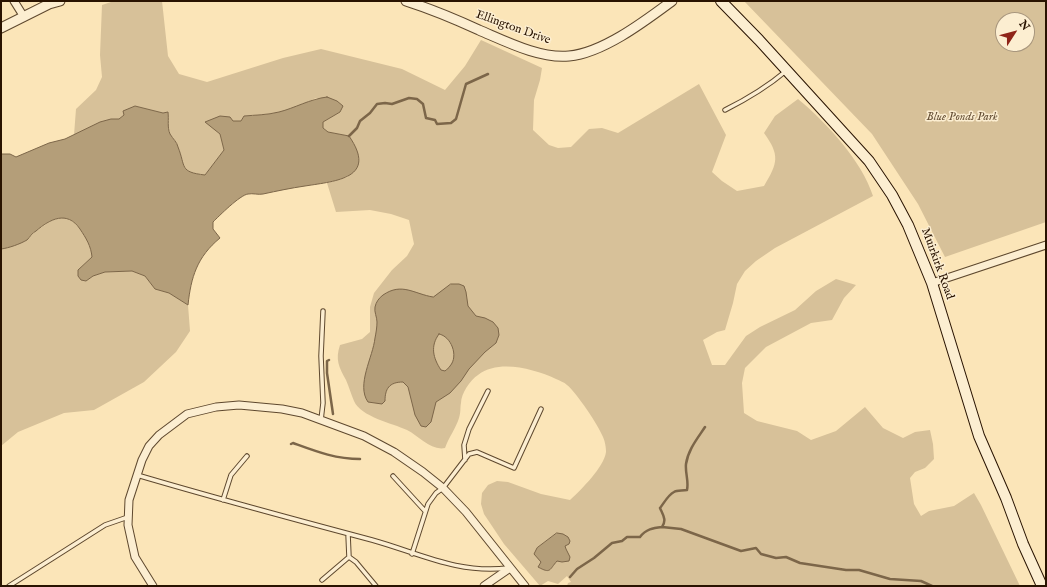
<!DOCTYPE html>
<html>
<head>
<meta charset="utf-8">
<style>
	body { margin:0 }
	#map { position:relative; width:1047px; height:587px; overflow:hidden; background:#fbe5b8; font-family:"IM FELL English",serif }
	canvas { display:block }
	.frame { position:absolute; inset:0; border:2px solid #291300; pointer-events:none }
	.north { position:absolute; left:995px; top:12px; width:40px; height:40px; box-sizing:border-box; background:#fceed1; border:1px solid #a8967d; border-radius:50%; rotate:54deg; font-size:11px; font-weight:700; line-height:16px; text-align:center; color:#291300 }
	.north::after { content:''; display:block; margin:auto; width:14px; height:18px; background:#8f2418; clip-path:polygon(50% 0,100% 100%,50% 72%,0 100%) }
</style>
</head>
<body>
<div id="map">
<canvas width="1047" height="587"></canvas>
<div class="frame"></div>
<div class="north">N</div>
</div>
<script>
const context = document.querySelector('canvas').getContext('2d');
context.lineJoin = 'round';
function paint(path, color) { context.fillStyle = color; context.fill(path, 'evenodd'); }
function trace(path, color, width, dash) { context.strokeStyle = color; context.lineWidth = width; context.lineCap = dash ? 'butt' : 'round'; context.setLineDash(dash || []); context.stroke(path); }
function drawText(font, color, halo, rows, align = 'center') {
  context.font = font + ' "IM FELL English",serif'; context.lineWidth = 3; context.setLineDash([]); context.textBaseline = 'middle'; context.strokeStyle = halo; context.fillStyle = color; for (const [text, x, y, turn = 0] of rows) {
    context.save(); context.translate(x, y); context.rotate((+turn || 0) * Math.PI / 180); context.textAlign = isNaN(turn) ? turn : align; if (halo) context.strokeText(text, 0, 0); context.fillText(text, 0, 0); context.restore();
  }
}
paint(new Path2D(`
	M 114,1 L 162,1 L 168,56 L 179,74 L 207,82 L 283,58 L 321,49 L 402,69 L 445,90 L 465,66 L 481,40 L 542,68 L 540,80 L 534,100 L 533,130 L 549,145 L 558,148 L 571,147 L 589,129 L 602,128 L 618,133 L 699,84 L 726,135 L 712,172 L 722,181 L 737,191 L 764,186 C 778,163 780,155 764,133 L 775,116 L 798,99 C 826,122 862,161 873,196 L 775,248 L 756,261 L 745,271 L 737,284 L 733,303 L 725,330 L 717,332 L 703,340 L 712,365 L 725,365 L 746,336 L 760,327 L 795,310 L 816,291 L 836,279 L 856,285 L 844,298 L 832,320 L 811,323 L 766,347 L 745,368 L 742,383 L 744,413 L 757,421 L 797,431 L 811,440 L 836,431 L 865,407 L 883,428 L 903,438 L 915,432 L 930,430 L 933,444 L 934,459 L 925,468 L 915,472 L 910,478 L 914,504 L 921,516 L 929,511 L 954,506 L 974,493 L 981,505 L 1020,586 L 567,586 L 568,583 L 571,582 L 567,576 L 558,584 L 548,581 L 540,586 L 504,544 L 484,514 L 481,504 L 482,493 L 488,485 L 497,481 L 508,482 L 541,494 L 570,500 C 581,490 604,467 606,452 C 606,448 605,441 603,437 C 599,426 576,392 567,385 C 564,382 560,381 556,379 C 534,369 499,359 478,375 C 470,380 461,394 461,403 C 460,408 461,412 459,418 C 456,428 449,437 445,448 C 431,451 419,436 407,430 C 392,423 361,417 354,401 C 351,394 349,387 346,380 C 339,367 335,360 340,345 L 362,339 L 370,332 L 370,307 L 374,293 L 392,270 L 407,256 L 414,244 L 409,220 L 391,214 L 370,210 L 336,212 L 327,183 L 348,177 L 349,136 L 328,132 L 323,128 L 323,122 L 340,112 L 342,106 L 337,101 L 316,98 L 301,105 L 277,113 L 244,116 L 241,121 L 206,122 L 220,134 L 224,150 L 205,175 L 191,173 L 183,167 L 176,142 L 170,134 L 168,125 L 169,118 L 168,112 L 163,113 L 135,106 L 119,119 L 111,119 L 74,135 L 76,109 L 96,90 L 102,77 L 100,55 L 102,5 Z
	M 744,1 L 1046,1 L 1046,222 L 945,257 L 918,204 L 872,134 ZM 1003,20 L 1027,20 L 1027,44 L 1003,44 Z
	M 63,217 C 79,222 90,240 92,257 L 78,270 L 86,281 L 93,276 L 105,272 L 132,271 L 145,276 L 155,289 L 169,293 L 188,305 L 190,331 L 176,352 L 144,382 L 94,410 L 64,413 L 18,432 L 1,446 L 1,249 L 27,240 L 36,231 L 52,220 Z`), '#d7c199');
const water = new Path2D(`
	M 327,97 L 337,101 L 343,106 L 340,112 L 323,122 L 323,128 L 328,132 L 349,136 C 378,178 337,181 305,186 C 291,188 277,191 263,194 C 258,195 253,193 248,194 C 240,195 219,216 213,222 L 213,229 L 220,238 C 197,257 191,277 188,305 L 169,293 L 155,289 L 145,276 L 132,271 L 105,272 L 93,276 L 86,281 L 81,280 L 78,276 L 78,270 L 92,257 C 91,246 86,238 80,229 C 67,210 50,219 36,231 C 32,233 30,237 27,240 C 20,244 9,248 1,249 L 1,154 L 10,154 L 16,157 L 49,143 L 65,139 L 100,122 L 111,119 L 119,119 L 124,115 L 123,111 L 135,106 L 163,113 L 168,112 C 169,120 167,127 170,134 C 173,139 177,142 178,147 C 186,167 179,172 205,175 L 224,150 L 220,134 L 205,122 L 220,116 L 230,117 L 233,121 L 241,121 L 244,116 C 255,115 267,115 279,112 C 295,108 310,99 327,97 Z
	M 451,284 L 459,284 L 464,286 L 466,292 L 468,306 L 476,316 L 485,318 L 493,322 L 498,328 L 499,335 L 496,343 L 485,352 L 469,369 L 461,381 L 450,393 L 436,402 L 431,422 L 426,427 L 421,426 L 415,415 L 408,387 L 403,382 C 389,382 385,389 385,401 L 382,404 L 368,402 C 356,385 373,357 375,338 C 376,333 377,327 377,322 C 377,317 374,312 375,307 C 376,302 379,298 383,295 C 402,282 414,294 433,297 ZM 439,334 C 451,336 459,356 450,366 C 449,368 447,369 445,371 L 441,370 C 433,358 430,346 439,334 Z
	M 557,533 L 563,534 L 568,537 L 570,541 L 569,544 L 565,546 L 566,549 L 570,557 L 569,561 L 562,562 L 557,561 C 549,570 551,574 538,567 L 541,562 L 534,554 L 537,548 Z`);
paint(water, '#b49e79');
trace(water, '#7c6649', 1);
trace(new Path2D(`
	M 349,136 L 357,128 L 360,121 L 370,113 L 377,104 L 385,103 L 392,104 L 409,98 L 417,99 L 423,104 L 426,118 L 435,120 L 437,124 L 451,123 L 456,119 L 466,84 L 488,74
	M 329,360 L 327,361 L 327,373 L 333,414
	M 291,444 L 293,443 C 315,451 335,459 360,459
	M 662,527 L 681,529 L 741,551 L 756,548 L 761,554 L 776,558 L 786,557 L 800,563 L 846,570 L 859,570 L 890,579 L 921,581 L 932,586
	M 570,577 L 577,569 L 594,558 L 612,543 L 622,541 L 627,537 L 640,537 C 646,529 653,528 662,527 C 667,520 663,515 660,508 C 664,503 668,495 674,492 C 677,490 682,491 687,490 C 689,481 685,473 686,464 C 688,450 697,439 705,427`), '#7c6649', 2.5);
const service = new Path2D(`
	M 725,110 C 747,99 767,87 786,71
	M 321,420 L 323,403 L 321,356 L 323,311
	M 465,460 L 464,445 L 469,429 L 488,391
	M 137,475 C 215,498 293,519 372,540 C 419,553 457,574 508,568
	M 393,476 L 425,511
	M 223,500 L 231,475 L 247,456
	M 412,554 L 428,504 L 436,493 L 443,488 L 469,454 L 477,452 L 514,468 L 541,409
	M 349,557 L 356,562 L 376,586
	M 322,580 L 349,557 L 348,534
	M 9,586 L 105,525 L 128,517`);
const minor = new Path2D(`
	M 14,1 L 24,17
	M 932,283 L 1046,245
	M 153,586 L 135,557 L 128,525 L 129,500 L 142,460 L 149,446 L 159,435 L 187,414 L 216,407 L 239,405 L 282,409 L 302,413 L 364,436 L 394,452 L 423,472 L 443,488 L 466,512 L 525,586
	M 484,586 L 510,568`);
const tertiary = new Path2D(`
	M 406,1 C 431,9 455,19 479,30 C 505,41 540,59 569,56 C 603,53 645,21 672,1
	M 1,28 L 49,4 L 60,1`);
const secondary = new Path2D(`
	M 721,1 L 759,40 L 869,161 L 892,195 L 908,225 L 932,283 L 979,436 L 1006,498 L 1023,544 L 1042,586`);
trace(service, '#5e482e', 5.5);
trace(minor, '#5e482e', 9);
trace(tertiary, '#5e482e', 11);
trace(secondary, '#291300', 12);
trace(service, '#fceed1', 3.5);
trace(minor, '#fceed1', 7);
trace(tertiary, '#fceed1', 9);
trace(secondary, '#fceed1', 10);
drawText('12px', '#291300', '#fceed1', [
	["Ellington Drive",513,28,20],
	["Muirkirk Road",937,264,70]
]);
drawText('italic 12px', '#665036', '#fceed1', [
	["Blue Ponds Park",962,118]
]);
</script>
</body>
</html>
